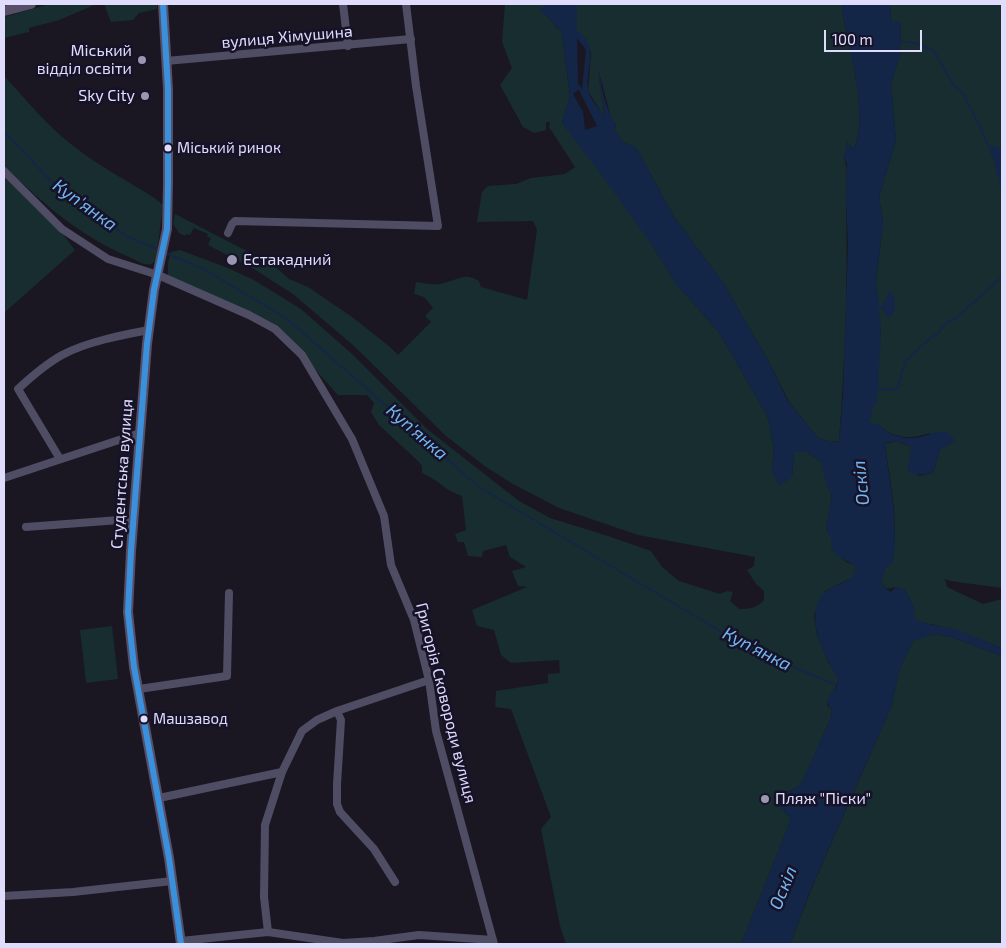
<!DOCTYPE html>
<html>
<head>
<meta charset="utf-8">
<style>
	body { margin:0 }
	#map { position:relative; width:1006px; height:948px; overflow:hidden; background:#1a1723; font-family:"Exo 2",sans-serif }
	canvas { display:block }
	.frame { position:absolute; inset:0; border:5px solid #e0dcfc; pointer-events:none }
	.scale { position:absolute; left:824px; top:30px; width:98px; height:22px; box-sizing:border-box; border:2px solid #e0dcfc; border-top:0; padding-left:6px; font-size:15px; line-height:18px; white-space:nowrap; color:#e0dcfc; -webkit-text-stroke:4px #161228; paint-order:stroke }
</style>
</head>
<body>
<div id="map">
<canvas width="1006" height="948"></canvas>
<div class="frame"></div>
<div class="scale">100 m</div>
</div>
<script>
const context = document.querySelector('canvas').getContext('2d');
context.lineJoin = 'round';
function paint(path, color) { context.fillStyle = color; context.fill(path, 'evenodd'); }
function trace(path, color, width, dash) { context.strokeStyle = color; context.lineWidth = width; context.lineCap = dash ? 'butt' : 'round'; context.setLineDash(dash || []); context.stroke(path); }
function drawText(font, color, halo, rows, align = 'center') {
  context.font = font + ' "Exo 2",sans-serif'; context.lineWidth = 5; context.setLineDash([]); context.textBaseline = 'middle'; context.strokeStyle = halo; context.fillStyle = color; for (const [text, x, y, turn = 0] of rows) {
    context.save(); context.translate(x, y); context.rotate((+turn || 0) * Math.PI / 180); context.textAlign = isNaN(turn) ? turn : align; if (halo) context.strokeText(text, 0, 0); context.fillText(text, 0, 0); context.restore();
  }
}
paint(new Path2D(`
	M 50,4 L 94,4 L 92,6 L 59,20 L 29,28 L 29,32 L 4,38 L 4,17 Z
	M 104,4 L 157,4 L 157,9 L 139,13 L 133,20 L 111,22 Z
	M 505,4 L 548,4 L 540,10 L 551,20 L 557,29 L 561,28 L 570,96 L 562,123 L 597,164 L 601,174 L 637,220 L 677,285 L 718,331 L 767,415 L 774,447 L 772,471 L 792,476 L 794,452 L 807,452 L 821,462 L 832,497 L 826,528 L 831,538 L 831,547 L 846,562 L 854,565 L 856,570 L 853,577 L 825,591 L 814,615 L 817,635 L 828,662 L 839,677 C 837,689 831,693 827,705 L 832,710 L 830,720 L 801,785 L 792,790 L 779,794 L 777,804 L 789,817 L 789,824 L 741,944 L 566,944 L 560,926 L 541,829 L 551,817 L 511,709 L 495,707 L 496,691 L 548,683 L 548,674 L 560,673 L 559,660 L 511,663 L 501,655 L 494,630 L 477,626 L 472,610 L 527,587 L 518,586 L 512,571 L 526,567 L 510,557 L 506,545 L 483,551 L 482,557 L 468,556 L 464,542 L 458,542 L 455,534 L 466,530 L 462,496 C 447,492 437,479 422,473 L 422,466 L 418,461 L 379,425 L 371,412 L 374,403 L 367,395 L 338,395 L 302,355 L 275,329 L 168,279 L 168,263 L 171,252 L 180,250 L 228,268 L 254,280 L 301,309 L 352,354 L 427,429 L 519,501 L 550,518 L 608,536 L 651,551 L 662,567 L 679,581 L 720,594 L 727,591 L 733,592 L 730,601 L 739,609 C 750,609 757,608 764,600 L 764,591 L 756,584 L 747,570 L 754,566 L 755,557 L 638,535 L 559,508 L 513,484 L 486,467 L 446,436 L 354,346 L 293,294 L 254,269 L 208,245 L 211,238 L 207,237 L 208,234 L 194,228 L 190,235 L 186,234 L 185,236 L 179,233 L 173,224 L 175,214 L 272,264 L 289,279 L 308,287 L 352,317 L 389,346 L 398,355 L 431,322 L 425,316 L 433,308 L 424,297 L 414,294 L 416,282 C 425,283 435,286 444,283 C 459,280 464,272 479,281 L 481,287 L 527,300 L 537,230 L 533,221 L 477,222 L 482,192 L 488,186 L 516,184 L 531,178 L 565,174 L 575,167 L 549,127 L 550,122 L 546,122 L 546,130 L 534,133 L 523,127 L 500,85 L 512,68 L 502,42 Z
	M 577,4 L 843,4 L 842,10 C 849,49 869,114 854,149 L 847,142 L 846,152 L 843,156 C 850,171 845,188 846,204 C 848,283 845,362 839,441 L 830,442 L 818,438 L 789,402 L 770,364 L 724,284 L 674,217 L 637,149 L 622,141 L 614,129 L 616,125 L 611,118 L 599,72 L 599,80 L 605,118 L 588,91 L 591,52 L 577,31 Z
	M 890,4 L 1002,4 L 1002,588 L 950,581 L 945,579 L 947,587 L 983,604 L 1002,599 L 1002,648 C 976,638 952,627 924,623 L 914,640 L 934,634 L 951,637 L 1002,656 L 1002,944 L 790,944 L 813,885 L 891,707 L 900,668 L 913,641 L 914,607 L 905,590 L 896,587 L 886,589 L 881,582 L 885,568 L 892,563 C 900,525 890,482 885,444 L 897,441 L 912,447 L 908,471 L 919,476 L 933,473 L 940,450 L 929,433 C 916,438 903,439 890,433 C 883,430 880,424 873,424 L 869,421 L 881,334 L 876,283 L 883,221 L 879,197 L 896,140 L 891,84 L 900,54 L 901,23 L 891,22 Z
	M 4,76 C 26,99 46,125 72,145 C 97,165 126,180 153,197 L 163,205 L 156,260 C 149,270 138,261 129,257 C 78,235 44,204 4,166 Z
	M 4,171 L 62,233 L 75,250 L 4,313 Z
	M 112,626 L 118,679 L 86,683 L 80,630 Z`), '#172d2f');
paint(new Path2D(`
	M 548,4 L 577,4 L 577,31 C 600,45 585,69 588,90 C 589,98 600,110 605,116 L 599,80 L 598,65 C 601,85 604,107 616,125 L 614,129 L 622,141 L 637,149 L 674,217 L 724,284 L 770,364 L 787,400 L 818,438 L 830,442 L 839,441 L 843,395 L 848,244 L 846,202 L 847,164 L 843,156 L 846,152 L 847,142 L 854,149 C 869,117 849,47 842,10 L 843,4 L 890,4 L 891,22 L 896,21 L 901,23 L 900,54 L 891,84 L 896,140 L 879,197 L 883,221 L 876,283 L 879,307 L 881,307 L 890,291 C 897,298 895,306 893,315 L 887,318 L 885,311 L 879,308 L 881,334 L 877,401 L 872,409 L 872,416 L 869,421 L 873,424 L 878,424 C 886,434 901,439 914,438 C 927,437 934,429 949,433 L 955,441 L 940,450 L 933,473 L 917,475 L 908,472 L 911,447 C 903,442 894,439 885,444 C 889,483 900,525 892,564 L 885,568 L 881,582 L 886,589 L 891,592 L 896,587 L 905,590 L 914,607 L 914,618 C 923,625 942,626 955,629 C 971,635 986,642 1002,648 L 1002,656 L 951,637 L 934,634 L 913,641 L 900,668 L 891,707 L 810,891 L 790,944 L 741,944 L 789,824 L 789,817 L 777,804 L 777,798 L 779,794 L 792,790 L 801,784 L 830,720 L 832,710 C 823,700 830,694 838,686 C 838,676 833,670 828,661 C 819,642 809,619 820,598 C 828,584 849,586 856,570 L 854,565 L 836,555 L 831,547 L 831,538 L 826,528 L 832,496 L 827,486 L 821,462 L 807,452 L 794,452 L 792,477 L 779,486 L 772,471 L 774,447 L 767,415 L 718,331 L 677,285 L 652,245 L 603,177 L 562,123 L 570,96 L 561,28 L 557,29 L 551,20 L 539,10 ZM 577,38 L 586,50 L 582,89 L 578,84 ZM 578,90 L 579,90 L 597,126 L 585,130 L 583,112 L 573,94 Z
	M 989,145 L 1002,149 L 1002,192 L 995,165 L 989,150 Z`), '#142647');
trace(new Path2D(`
	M 900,41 L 919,44 L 934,51 L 950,79 L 955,87 L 962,92 L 981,129 L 986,142 L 990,147
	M 4,131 L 49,179 L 128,237 L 159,250
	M 166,253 L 205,270 L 286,318 L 479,487 L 750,649 L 839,686
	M 878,389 L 897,389 L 901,377 L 901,372 L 904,369 L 905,362 L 930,338 L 936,335 L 948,322 L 956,318 L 1002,277`), '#142647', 2);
trace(new Path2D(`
	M 343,4 L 348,46
	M 166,61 L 411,39
	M 4,171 L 62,229 L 108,259 L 158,275 L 249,315 L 275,329 L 302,355 L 352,439 L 384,516 L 391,565 L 414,620 L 429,680 L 436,731 L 494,944
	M 228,233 L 232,224 L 235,221 L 438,226 L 416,86 L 406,4
	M 60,459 L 18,389 C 32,376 46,364 62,355 C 86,342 122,335 149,330
	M 4,478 L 140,433
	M 26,527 L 133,519
	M 139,689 L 227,676 L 229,593
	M 337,711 L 341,720 L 337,784 L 337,804 L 340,812 L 374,849 L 395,882
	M 159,798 L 282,772
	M 4,896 L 73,892 L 172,881
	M 268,932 L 264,897 L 265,825 L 282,772 L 302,731 L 317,720 L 337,711 L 429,680
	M 181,941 L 268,932 L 343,943 L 374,941 L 419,935 L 493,940`), '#4f4d63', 8);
trace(new Path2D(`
	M 163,4 L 168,89 L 168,184 L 167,229 L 154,290 L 147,344 L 131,551 L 128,612 L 134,667 L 169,858 L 181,944
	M 4,11 L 31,4`), '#574e67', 10);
trace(new Path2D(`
	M 163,4 L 168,89 L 168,184 L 167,229 L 154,290 L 147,344 L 131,551 L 128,612 L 134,667 L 169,858 L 181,944`), '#3a90db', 6);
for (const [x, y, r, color] of [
	[142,60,5,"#9b97b0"],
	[145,96,5,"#9b97b0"],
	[168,148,4.5,"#e0dcfc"],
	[232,260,6,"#9b97b0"],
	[144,719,4.5,"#e0dcfc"],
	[765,799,5,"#9b97b0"]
]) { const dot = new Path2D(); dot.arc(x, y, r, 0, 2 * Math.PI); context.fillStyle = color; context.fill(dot); trace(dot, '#161228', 2); }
drawText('15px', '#e0dcfc', '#161228', [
	["Міський ринок",177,148],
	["Машзавод",153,719]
], 'left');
drawText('16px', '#e0dcfc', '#161228', [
	["вулиця Хімушина",287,37,-5],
	["Студентська вулиця",122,474,-86],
	["Григорія Сковороди вулиця",446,703,76]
]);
drawText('16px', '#e0dcfc', '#161228', [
	["Міський",132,51],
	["відділ освіти",132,69],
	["Sky City",135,96],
	["Естакадний",243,260,"left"],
	["Пляж \"Піски\"",775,799,"left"]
], 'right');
drawText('italic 18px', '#73b6f3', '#161228', [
	["Куп'янка",85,205,36],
	["Куп'янка",417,432,41],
	["Оскіл",861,483,-96],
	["Куп'янка",757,649,27],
	["Оскіл",783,888,-68]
]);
</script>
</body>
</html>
